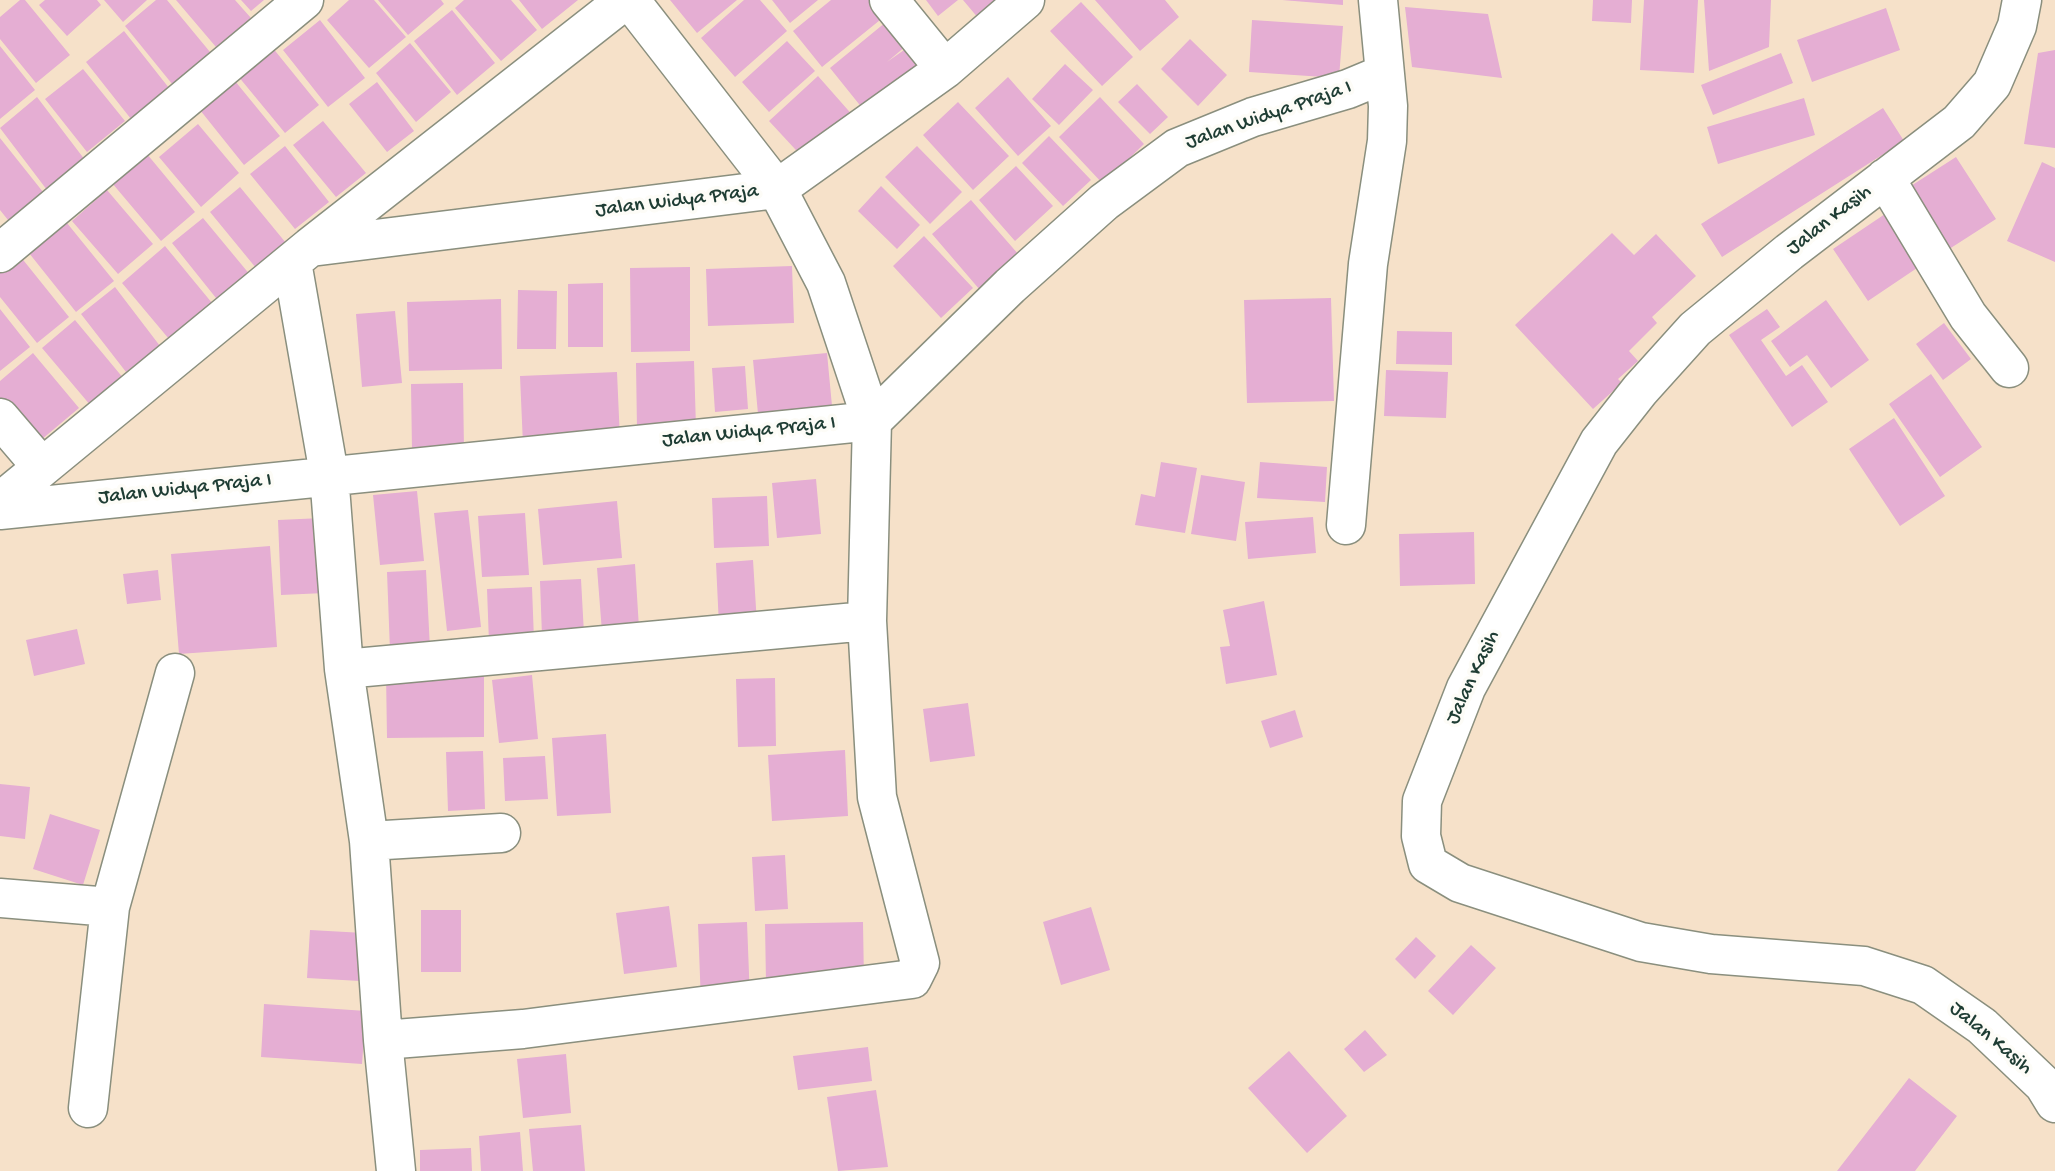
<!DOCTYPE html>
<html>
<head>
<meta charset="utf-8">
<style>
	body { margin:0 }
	canvas { display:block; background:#f6e1c9 }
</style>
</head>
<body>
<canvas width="2055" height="1171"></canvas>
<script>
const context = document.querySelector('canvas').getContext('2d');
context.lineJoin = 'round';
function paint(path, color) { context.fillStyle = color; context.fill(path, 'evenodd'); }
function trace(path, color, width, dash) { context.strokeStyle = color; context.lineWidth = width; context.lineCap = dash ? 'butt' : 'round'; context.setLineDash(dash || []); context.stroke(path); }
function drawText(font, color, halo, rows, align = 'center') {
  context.font = font + ' "Gochi Hand",sans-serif'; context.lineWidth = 7; context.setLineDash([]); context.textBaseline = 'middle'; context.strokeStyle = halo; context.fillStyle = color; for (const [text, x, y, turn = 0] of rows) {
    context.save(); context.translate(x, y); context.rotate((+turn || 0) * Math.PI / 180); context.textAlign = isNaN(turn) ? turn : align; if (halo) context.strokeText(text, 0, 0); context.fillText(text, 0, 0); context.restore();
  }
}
paint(new Path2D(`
	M 20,0 L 25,0 L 70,55 L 36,83 L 0,39 L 0,17 Z
	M 45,0 L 97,0 L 101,5 L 67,36 L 39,5 Z
	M 104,0 L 147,0 L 123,22 Z
	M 156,0 L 167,0 L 215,58 L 177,90 L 125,26 Z
	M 176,0 L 235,0 L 251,18 L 216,47 Z
	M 241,0 L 264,0 L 251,11 Z
	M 349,0 L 374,0 L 406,37 L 369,68 L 327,20 Z
	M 378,0 L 441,0 L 444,4 L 408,35 Z
	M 464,0 L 511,0 L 537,30 L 501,61 L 455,8 Z
	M 519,0 L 578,0 L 542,29 Z
	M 670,0 L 737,0 L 697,33 Z
	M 744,0 L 760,0 L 787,31 L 735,77 L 701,38 Z
	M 772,0 L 818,0 L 790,23 Z
	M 831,0 L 872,0 L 885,16 L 822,67 L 793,31 Z
	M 926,0 L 958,0 L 938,16 Z
	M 963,0 L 1001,0 L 979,19 Z
	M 1095,0 L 1165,0 L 1179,17 L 1140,51 Z
	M 1282,0 L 1343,0 L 1343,5 Z
	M 1593,0 L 1632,0 L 1631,23 L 1592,21 Z
	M 1644,0 L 1698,0 L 1694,73 L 1640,70 Z
	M 1704,0 L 1771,0 L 1769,47 L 1709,71 Z
	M 1081,2 L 1133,57 L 1102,86 L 1050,31 Z
	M 1405,7 L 1488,14 L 1502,78 L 1412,67 Z
	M 1886,8 L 1900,50 L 1812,82 L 1797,40 Z
	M 452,10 L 495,63 L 457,95 L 414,41 Z
	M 320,20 L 365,78 L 328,107 L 283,50 Z
	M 1252,20 L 1343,26 L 1339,78 L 1249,72 Z
	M 886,22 L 906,46 L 887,62 L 904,50 L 924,76 L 871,119 L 830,68 Z
	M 124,31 L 169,88 L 131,119 L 86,62 Z
	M 1190,39 L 1227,75 L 1198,106 L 1161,69 Z
	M 787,41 L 815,71 L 769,112 L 742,82 Z
	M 410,43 L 451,92 L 416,122 L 376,73 Z
	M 0,46 L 35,90 L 0,119 Z
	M 272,47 L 319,105 L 285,133 L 238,76 Z
	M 2055,50 L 2055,148 L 2024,144 L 2038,53 Z
	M 1781,53 L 1793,83 L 1713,115 L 1701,85 Z
	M 1065,64 L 1093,90 L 1059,125 L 1032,99 Z
	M 83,69 L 125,121 L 87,152 L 45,99 Z
	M 818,76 L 855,118 L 807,162 L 769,121 Z
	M 1008,77 L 1051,126 L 1018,156 L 975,108 Z
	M 235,81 L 280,136 L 244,165 L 200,110 Z
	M 377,82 L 414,131 L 387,152 L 349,104 Z
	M 1137,84 L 1168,117 L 1150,134 L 1118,102 Z
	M 37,97 L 85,160 L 47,190 L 0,128 Z
	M 1100,97 L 1144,144 L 1103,184 L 1059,137 Z
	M 1804,98 L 1815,135 L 1718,164 L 1707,127 Z
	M 958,102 L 1009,156 L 973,190 L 923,135 Z
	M 1883,108 L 1904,141 L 1722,257 L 1701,224 Z
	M 323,121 L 366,173 L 336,197 L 293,145 Z
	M 198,124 L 239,173 L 201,207 L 159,157 Z
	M 1049,136 L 1091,180 L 1063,206 L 1022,163 Z
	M 0,138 L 47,197 L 12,225 L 0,210 Z
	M 285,146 L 329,202 L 295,229 L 250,174 Z
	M 917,146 L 962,192 L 930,224 L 885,177 Z
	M 147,154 L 195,212 L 161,241 L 112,183 Z
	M 1956,157 L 1996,219 L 1943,253 L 1903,191 Z
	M 2042,162 L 2055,168 L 2055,262 L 2007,241 Z
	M 1016,166 L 1053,206 L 1015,241 L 979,200 Z
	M 881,186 L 920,225 L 897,249 L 858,211 Z
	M 240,187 L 286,243 L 256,268 L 210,212 Z
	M 107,190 L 153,244 L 118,274 L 72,221 Z
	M 971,200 L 1026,263 L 986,297 L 932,234 Z
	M 1885,214 L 1920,266 L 1868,301 L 1833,249 Z
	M 203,218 L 251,276 L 220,303 L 172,243 Z
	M 67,223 L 114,281 L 76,312 L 29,253 Z
	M 1612,233 L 1634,255 L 1656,234 L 1696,276 L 1652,317 L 1657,323 L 1629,351 L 1638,361 L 1618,379 L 1622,383 L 1593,409 L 1515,325 Z
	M 924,236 L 973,288 L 941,318 L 893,266 Z
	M 165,246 L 217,309 L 174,345 L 122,283 Z
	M 20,256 L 69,317 L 37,343 L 0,297 L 0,273 Z
	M 792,266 L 794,323 L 708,326 L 706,269 Z
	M 690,267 L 690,351 L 631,352 L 630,268 Z
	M 603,283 L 603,347 L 568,347 L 568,284 Z
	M 115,287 L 160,346 L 126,372 L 81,314 Z
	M 518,290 L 557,291 L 556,349 L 517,349 Z
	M 1331,298 L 1334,401 L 1247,403 L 1244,300 Z
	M 501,299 L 502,369 L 409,371 L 407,302 Z
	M 1826,300 L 1869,360 L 1831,388 L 1807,355 L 1790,367 L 1771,341 Z
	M 0,309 L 30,347 L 0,371 Z
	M 1767,309 L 1780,327 L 1761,340 L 1786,376 L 1802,365 L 1828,402 L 1792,427 L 1729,335 Z
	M 395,311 L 402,383 L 362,387 L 356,314 Z
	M 75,320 L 124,379 L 91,406 L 42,348 Z
	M 1944,323 L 1971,359 L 1943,380 L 1916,344 Z
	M 1397,331 L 1452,332 L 1452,365 L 1396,364 Z
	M 33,353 L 79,408 L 35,445 L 0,403 L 0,381 Z
	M 827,353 L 832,406 L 758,414 L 753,360 Z
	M 694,361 L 696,428 L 637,430 L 636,363 Z
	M 745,366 L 748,409 L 715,412 L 712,368 Z
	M 1386,370 L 1448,372 L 1446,418 L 1384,416 Z
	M 617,372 L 620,440 L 523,445 L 520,376 Z
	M 1931,374 L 1982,447 L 1940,477 L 1889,404 Z
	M 463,383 L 464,450 L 412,451 L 411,384 Z
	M 1894,418 L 1945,496 L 1900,526 L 1849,449 Z
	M 1161,462 L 1197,468 L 1185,533 L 1135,525 L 1141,494 L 1155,497 Z
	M 1260,462 L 1327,467 L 1325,502 L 1257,498 Z
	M 1201,475 L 1245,482 L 1236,541 L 1191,534 Z
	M 816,479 L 821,534 L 777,538 L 772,483 Z
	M 417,491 L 424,561 L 380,565 L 373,495 Z
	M 767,496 L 769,546 L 714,548 L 712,498 Z
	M 617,501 L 622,558 L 543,565 L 538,509 Z
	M 468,510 L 481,627 L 447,631 L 434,513 Z
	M 525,513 L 529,575 L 482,577 L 478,516 Z
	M 1313,517 L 1316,553 L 1248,559 L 1245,522 Z
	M 322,518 L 325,593 L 281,595 L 278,520 Z
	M 1474,532 L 1475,584 L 1400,586 L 1399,534 Z
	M 270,546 L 277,647 L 179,654 L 171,554 Z
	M 753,560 L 757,624 L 719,626 L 716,563 Z
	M 635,564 L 639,628 L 602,632 L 597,568 Z
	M 158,570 L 161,600 L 127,604 L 123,574 Z
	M 426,570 L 430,649 L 390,651 L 387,572 Z
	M 581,579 L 584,634 L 542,636 L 540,581 Z
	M 532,587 L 534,640 L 489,643 L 487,589 Z
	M 1264,601 L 1277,675 L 1226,684 L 1220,647 L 1230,646 L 1223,610 Z
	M 77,629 L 85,664 L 34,676 L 26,640 Z
	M 484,672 L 484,737 L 387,738 L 386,673 Z
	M 532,675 L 538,739 L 499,743 L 492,680 Z
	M 775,678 L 776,746 L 738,747 L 736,679 Z
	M 968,703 L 975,756 L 930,762 L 923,709 Z
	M 1295,710 L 1303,737 L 1270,748 L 1261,721 Z
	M 606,734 L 611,813 L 557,816 L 552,738 Z
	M 845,750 L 848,816 L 772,821 L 768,755 Z
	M 483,751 L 485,809 L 448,811 L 446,752 Z
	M 545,756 L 548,799 L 505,801 L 503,758 Z
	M 0,784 L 30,787 L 25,839 L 0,836 Z
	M 50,814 L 100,830 L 83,885 L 33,869 Z
	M 785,855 L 788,909 L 755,911 L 752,857 Z
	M 669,906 L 677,967 L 624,974 L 616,913 Z
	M 1091,907 L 1110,970 L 1061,985 L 1043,922 Z
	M 421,910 L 461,910 L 461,972 L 421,972 Z
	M 747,922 L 750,1000 L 701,1003 L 698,924 Z
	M 863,922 L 864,982 L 766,983 L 765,924 Z
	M 310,930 L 364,933 L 360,981 L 307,978 Z
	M 1416,937 L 1436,956 L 1415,979 L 1395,959 Z
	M 1471,945 L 1496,968 L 1453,1015 L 1428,991 Z
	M 264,1004 L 366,1011 L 362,1064 L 261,1057 Z
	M 1365,1030 L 1387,1055 L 1364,1072 L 1344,1049 Z
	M 868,1047 L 872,1081 L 798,1090 L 793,1056 Z
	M 1289,1051 L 1347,1116 L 1307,1153 L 1248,1088 Z
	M 566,1054 L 571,1113 L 523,1118 L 517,1059 Z
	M 1909,1078 L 1957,1116 L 1915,1171 L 1837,1171 Z
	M 876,1090 L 888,1167 L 838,1171 L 827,1097 Z
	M 581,1125 L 585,1171 L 533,1171 L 529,1129 Z
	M 520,1132 L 523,1171 L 481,1171 L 479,1136 Z
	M 471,1148 L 472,1171 L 420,1171 L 420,1150 Z`), '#e5aed3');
const minor = new Path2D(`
	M 889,0 L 945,69
	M 2022,0 L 2017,26 L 1992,84 L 1959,122 L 1789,252 L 1695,329 L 1640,390 L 1599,442 L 1466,688 L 1422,801 L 1421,836 L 1428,864 L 1460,883 L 1641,942 L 1711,954 L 1864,966 L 1923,985 L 1982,1026 L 2044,1085 L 2055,1103
	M 1885,178 L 1968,316 L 2009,368
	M 311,247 L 777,189 L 945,69 L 1025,0
	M 0,253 L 304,0
	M 292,262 L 329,474 L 344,669 L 369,841 L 383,1040 L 396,1171
	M 0,418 L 41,466
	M 0,502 L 310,247 L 625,0
	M 0,510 L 872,421 L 1010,286 L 1104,202 L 1177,148 L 1253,117 L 1348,89 L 1384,74
	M 1346,525 L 1368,264 L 1387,141 L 1388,106 L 1378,0
	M 344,669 L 867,621
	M 369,841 L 501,833
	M 0,898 L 110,907
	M 383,1040 L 523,1029 L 912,979 L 920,963 L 877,797 L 867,621 L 872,421 L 826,283 L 777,189 L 630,0
	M 88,1108 L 110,907 L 175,673`);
trace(minor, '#8a8f7e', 41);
trace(minor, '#fff', 38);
drawText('21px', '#1f3d34', '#fdfcf7', [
	["Jalan Widya Praja I",1269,116,-19],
	["Jalan Widya Praja",677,202,-7],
	["Jalan Kasih",1830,221,-38],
	["Jalan Widya Praja I",749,433,-6],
	["Jalan Widya Praja I",185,490,-6],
	["Jalan Kasih",1474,678,-65],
	["Jalan Kasih",1990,1039,40]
]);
</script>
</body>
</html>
